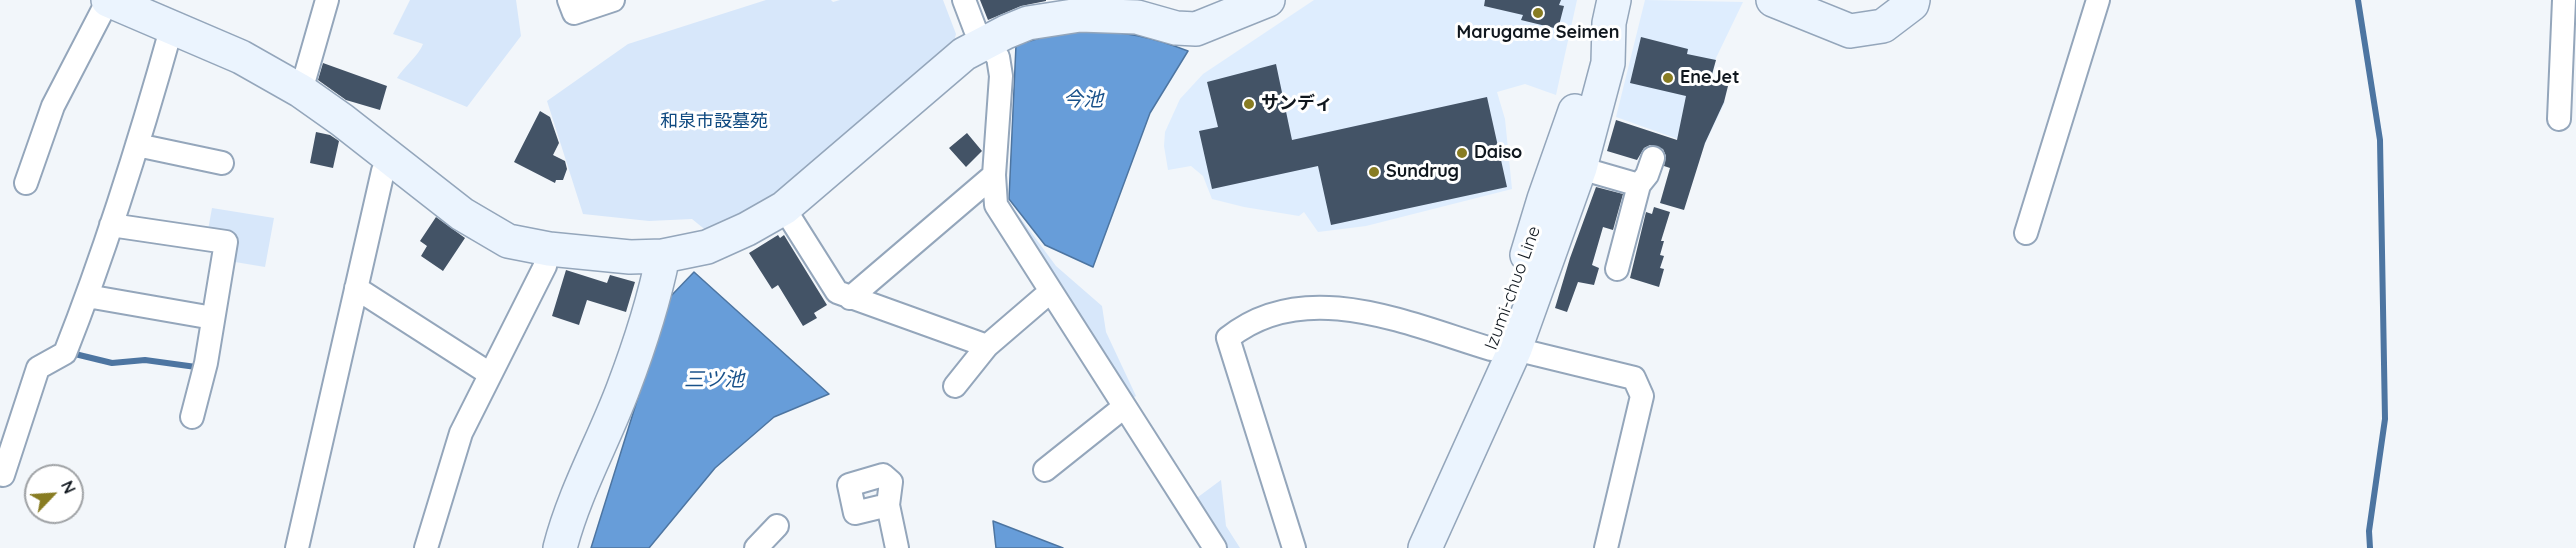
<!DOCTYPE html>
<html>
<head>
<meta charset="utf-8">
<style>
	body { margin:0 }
	#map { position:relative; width:2576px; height:548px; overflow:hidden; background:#f2f6fa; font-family:Quicksand,sans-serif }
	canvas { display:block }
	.north { position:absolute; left:24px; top:464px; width:60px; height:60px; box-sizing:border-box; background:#fff; border:2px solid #9fa2a5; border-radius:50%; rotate:65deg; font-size:16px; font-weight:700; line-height:24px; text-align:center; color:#10171e }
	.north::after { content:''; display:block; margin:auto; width:21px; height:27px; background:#887c22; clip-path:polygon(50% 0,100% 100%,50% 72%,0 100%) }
</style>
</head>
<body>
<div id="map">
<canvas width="2576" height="548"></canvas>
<div class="north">N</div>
</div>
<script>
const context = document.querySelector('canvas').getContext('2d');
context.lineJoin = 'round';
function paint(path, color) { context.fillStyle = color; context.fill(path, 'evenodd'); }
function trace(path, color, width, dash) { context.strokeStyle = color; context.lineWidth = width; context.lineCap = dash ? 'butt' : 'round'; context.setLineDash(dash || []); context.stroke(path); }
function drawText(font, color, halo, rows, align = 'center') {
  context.font = font + ' Quicksand,"Noto Sans JP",sans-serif'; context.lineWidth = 6; context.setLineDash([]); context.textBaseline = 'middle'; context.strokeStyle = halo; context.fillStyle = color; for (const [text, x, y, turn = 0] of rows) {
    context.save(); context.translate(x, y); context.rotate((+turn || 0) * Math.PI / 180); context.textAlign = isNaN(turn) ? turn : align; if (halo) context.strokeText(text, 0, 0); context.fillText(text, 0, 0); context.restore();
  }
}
paint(new Path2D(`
	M 1314,0 L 1577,0 L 1556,95 L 1525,84 L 1497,92 L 1505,119 L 1512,189 L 1366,226 L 1318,232 L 1304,212 L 1299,216 L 1244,207 L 1212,199 L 1203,176 L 1191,166 L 1168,170 L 1164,146 L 1165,132 L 1180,99 L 1203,74 Z
	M 1645,0 L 1743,2 L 1716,58 L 1707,97 L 1725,102 L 1703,148 L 1616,117 Z`), '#deedfe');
paint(new Path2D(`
	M 410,0 L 516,0 L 521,36 L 467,107 L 397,78 C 404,67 419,55 423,44 L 393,34 Z
	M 766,0 L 831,0 L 833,2 L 840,0 L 943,0 L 956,34 L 952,49 L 773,204 L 708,232 L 692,219 L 649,221 L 583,214 L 547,101 L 628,44 Z
	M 1010,204 L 1056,266 L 1102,306 L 1106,332 L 1136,396 L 1130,400 L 1005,205 Z
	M 212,208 L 274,218 L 265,267 L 229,261 L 208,230 Z
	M 1221,480 L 1226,526 L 1240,548 L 1226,548 L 1194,500 Z`), '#d7e7fa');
const water = new Path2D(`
	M 1085,31 C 1124,31 1152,37 1188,51 L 1150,113 L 1093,267 L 1045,245 L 1009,199 L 1016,45 L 1054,34 Z
	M 694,272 L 829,394 L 774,417 L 715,468 L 649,548 L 591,548 L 669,298 Z
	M 993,521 L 1063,548 L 996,548 Z`);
paint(water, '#679dd9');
trace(water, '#4d75a1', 1.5);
trace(new Path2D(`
	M 2358,0 L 2380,140 L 2385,419 L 2369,531 L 2370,548
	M 75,354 L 112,363 L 145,360 L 196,367`), '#4d75a1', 6);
paint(new Path2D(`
	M 980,0 L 1046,0 L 1046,1 L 1021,6 L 988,20 Z
	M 1485,0 L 1561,0 L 1559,5 L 1564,6 L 1558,29 L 1521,20 L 1523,15 L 1484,6 Z
	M 1641,37 L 1688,49 L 1687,54 L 1716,60 L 1711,78 L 1729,82 L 1724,102 L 1705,143 L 1684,210 L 1660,203 L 1670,168 L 1664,166 L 1666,156 L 1663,149 L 1650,145 L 1644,148 L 1637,160 L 1607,151 L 1616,120 L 1677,140 L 1686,96 L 1630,83 Z
	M 323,63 L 387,86 L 380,110 L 346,100 L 318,80 Z
	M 1276,64 L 1292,140 L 1487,97 L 1507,187 L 1331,225 L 1318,166 L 1212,189 L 1199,131 L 1218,127 L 1207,82 Z
	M 540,111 L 550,117 L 559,143 L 553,155 L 565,161 L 567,169 L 563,180 L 556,180 L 555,183 L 514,162 Z
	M 316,132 L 330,135 L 339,141 L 333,168 L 310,163 Z
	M 967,133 L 982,151 L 966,167 L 949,148 Z
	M 1596,187 L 1623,194 L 1613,230 L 1603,227 L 1592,265 L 1599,268 L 1594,285 L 1578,282 L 1567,312 L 1555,308 L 1570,258 Z
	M 1654,207 L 1670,212 L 1661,241 L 1664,241 L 1660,255 L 1664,256 L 1660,268 L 1664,269 L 1659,287 L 1630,278 L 1646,212 L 1652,214 Z
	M 436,217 L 465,238 L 443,271 L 421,256 L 427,246 L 420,241 Z
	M 778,235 L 780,238 L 784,235 L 827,305 L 814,313 L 817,318 L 803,326 L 778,285 L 772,289 L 749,253 Z
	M 566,270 L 607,283 L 610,275 L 635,282 L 626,312 L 587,300 L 579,325 L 552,316 Z`), '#435366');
const street = new Path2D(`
	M 569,0 L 574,13 L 613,0
	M 964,0 L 975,29 L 984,42 L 998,57 L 1001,76 L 994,175 L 996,205 L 1215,548
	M 301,91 L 327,0
	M 2559,119 L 2564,0
	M 137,145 L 222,163
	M 1580,168 L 1639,185 L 1617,269
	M 26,183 L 53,106 L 108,0
	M 1639,185 L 1647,175 L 1653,158
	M 784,208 L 837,292 L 987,346
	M 111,225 L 226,242 L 206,363 L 192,417
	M 2026,233 L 2098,0
	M 356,288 L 490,374
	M 87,296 L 213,318
	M 850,298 L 994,175
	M 1515,349 L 1634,378 L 1642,396 L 1606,548
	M 955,386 L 987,346 L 1051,291
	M 1045,470 L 1124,407
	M 3,475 L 38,368 L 65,353 C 107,247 141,137 172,26
	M 888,505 L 855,513 L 849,485 L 883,475 L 891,482 L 888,505 L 897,548
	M 297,548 L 383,171 L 390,159
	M 426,548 L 461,433 L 545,266 L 549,249
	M 756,548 L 777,526
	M 1294,548 L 1228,338 C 1305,276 1408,324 1491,349`);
const secondary = new Path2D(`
	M 108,0 L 241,57 L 301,91 L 342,120 L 462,214 L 508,241 L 549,249 L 630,257 L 663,256 L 707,247 L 747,229 L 784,208 L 964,54 L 1006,32 L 1028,23 L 1080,15 L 1137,17 L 1176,28 L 1196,29 L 1268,0
	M 1773,0 L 1850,31 L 1883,26 L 1912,4 L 1913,0
	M 1527,255 L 1544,199 L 1575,111
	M 560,548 C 574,493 603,442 623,389 C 639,347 654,301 663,256
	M 1425,548 L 1515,349 L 1580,168 L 1608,63 L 1609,23 L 1614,0`);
trace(street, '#94a6bb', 26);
trace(secondary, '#94a6bb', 36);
trace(street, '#fff', 22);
trace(secondary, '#ebf4fe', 33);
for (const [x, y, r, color] of [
	[1538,13,6,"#887c22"],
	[1668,78,6,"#887c22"],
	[1249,104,6,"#887c22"],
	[1462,153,6,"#887c22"],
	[1374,172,6,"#887c22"]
]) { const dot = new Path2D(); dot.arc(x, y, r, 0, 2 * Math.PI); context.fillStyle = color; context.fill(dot); trace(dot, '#fff', 2); }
drawText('bold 18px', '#10171e', '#fff', [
	["Marugame Seimen",1538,33,"center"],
	["EneJet",1680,78],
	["サンディ",1261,104],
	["Daiso",1474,153],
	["Sundrug",1386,172]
], 'left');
drawText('18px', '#0d487f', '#fff', [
	["和泉市設墓苑",714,122]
]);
drawText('18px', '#10171e', '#fff', [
	["Izumi-chuo Line",1513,288,-70]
]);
drawText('italic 20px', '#1a528a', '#fff', [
	["今池",1083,100],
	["三ツ池",714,380]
]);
</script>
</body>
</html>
